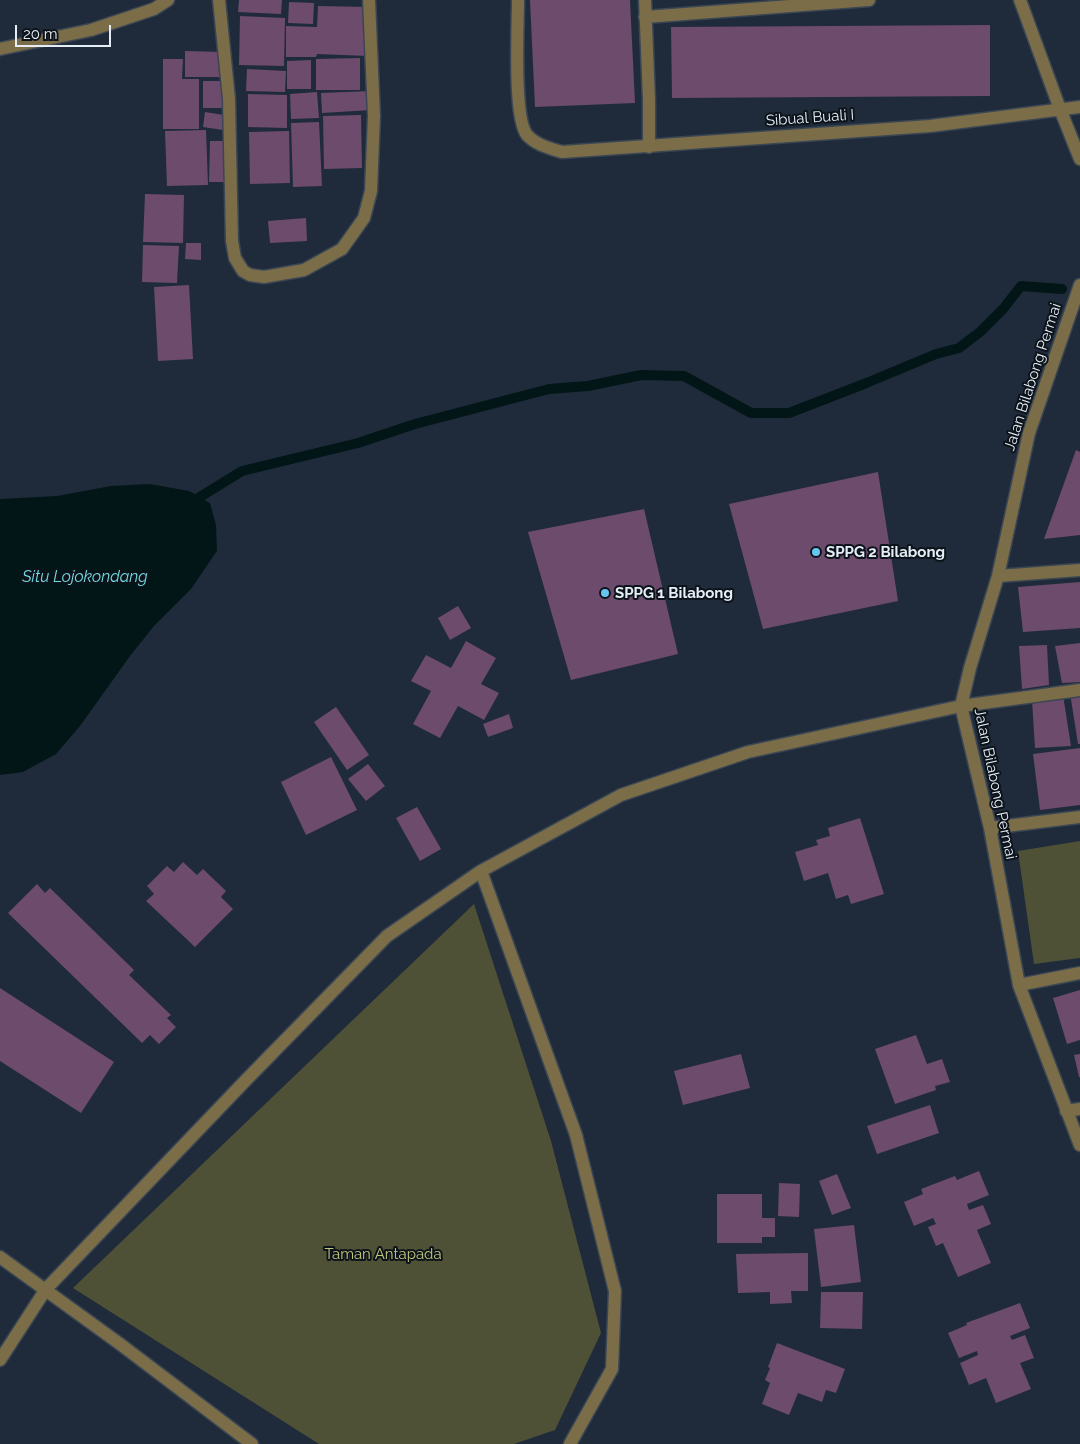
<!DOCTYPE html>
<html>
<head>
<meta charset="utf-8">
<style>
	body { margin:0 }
	#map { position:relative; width:1080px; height:1444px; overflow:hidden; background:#1f2b3a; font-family:Raleway,sans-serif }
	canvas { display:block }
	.scale { position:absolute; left:15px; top:25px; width:96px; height:22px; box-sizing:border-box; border:2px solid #e5edf7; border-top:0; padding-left:6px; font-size:15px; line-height:18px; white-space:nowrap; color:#e5edf7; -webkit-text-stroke:4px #0d131a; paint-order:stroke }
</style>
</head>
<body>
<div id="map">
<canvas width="1080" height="1444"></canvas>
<div class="scale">20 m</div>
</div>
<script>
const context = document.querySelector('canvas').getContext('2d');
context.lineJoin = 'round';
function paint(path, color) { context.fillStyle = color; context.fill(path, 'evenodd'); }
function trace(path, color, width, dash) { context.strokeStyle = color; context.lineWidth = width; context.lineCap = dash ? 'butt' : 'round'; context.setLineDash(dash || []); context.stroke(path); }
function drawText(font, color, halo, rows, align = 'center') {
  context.font = font + ' Raleway,sans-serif'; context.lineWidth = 4; context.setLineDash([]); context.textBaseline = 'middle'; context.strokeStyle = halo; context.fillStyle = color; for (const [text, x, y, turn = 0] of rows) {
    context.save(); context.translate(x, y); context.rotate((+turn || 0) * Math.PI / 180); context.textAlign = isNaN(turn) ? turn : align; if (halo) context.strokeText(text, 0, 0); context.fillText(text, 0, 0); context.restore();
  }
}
paint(new Path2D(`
	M 1080,841 L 1080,958 L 1034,964 L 1018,851 Z
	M 474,904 L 551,1141 L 601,1333 L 555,1430 L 514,1444 L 319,1444 L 73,1288 Z`), '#4f5136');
paint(new Path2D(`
	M 150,484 L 189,491 L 210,503 L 216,525 L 217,551 L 191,589 L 154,626 L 130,656 L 80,726 L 56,754 L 23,772 L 0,775 L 0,499 L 57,496 L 111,486 Z`), '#031617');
trace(new Path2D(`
	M 195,500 L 242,471 L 358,443 L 415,424 L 549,389 L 588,386 L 641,375 L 684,376 L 751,413 L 789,413 L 864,384 L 936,354 L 959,348 L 980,332 L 1003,309 L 1021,286 L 1062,289`), '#031617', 10);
paint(new Path2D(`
	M 239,0 L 282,0 L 281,14 L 238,12 Z
	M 530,0 L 630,0 L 635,103 L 535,107 Z
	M 289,2 L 314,3 L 313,24 L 288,23 Z
	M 318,6 L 369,7 L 368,56 L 317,54 L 316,57 L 286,57 L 286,26 L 317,27 Z
	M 240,16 L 285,18 L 284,66 L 239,65 Z
	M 990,25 L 990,96 L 672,98 L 671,27 Z
	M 185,51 L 223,52 L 223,77 L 185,77 Z
	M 360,58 L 360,90 L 316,90 L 316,59 Z
	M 163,59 L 183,59 L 182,79 L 199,79 L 199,129 L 163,129 Z
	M 311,60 L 311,89 L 287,89 L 287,61 Z
	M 247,69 L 286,71 L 285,92 L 246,91 Z
	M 203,81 L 224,81 L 224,108 L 203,108 Z
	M 370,91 L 371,110 L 322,113 L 321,93 Z
	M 317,92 L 319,118 L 291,119 L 290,94 Z
	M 248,94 L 287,95 L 287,128 L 248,127 Z
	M 205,112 L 224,115 L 223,130 L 203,127 Z
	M 361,115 L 362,168 L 324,169 L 323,116 Z
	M 319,122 L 322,186 L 293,187 L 291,123 Z
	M 206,130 L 208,185 L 167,186 L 165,131 Z
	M 289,131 L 290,183 L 250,184 L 249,132 Z
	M 210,141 L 226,141 L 226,182 L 209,182 Z
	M 145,194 L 184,195 L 183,243 L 143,242 Z
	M 306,218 L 307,241 L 270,243 L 268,221 Z
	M 186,243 L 201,243 L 201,260 L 185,259 Z
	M 143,245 L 179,246 L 177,283 L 142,282 Z
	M 189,285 L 193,359 L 158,361 L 154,287 Z
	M 1076,450 L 1080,452 L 1080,535 L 1044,539 Z
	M 878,472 L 898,601 L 763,629 L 729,504 Z
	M 644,509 L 678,654 L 571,680 L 528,532 Z
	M 1080,582 L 1080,628 L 1023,632 L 1018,587 Z
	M 458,606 L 471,628 L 450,640 L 438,618 Z
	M 466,641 L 496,658 L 481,684 L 499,693 L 484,720 L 458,706 L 440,738 L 413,724 L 431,691 L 411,681 L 426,655 L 451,668 Z
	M 1080,643 L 1080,682 L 1062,683 L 1055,646 Z
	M 1047,645 L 1049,685 L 1022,689 L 1019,646 Z
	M 1080,691 L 1080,744 L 1078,744 L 1070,693 Z
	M 1063,695 L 1071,746 L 1035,748 L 1032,700 Z
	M 336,707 L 369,755 L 347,770 L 314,722 Z
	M 509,714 L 513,728 L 488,737 L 483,724 Z
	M 1080,748 L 1080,805 L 1040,810 L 1033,754 Z
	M 331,757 L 357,810 L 306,835 L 281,782 Z
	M 368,764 L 385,786 L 366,801 L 348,779 Z
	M 417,807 L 441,849 L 420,861 L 396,818 Z
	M 860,818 L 884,894 L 851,904 L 848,895 L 836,899 L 828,873 L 804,881 L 795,852 L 818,845 L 816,840 L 830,836 L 828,828 Z
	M 183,862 L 197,875 L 203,869 L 226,891 L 221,897 L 233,909 L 195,947 L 146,901 L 154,894 L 147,886 L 167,866 L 174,872 Z
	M 37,884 L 45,893 L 50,888 L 134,970 L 129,975 L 171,1015 L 167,1018 L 176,1027 L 159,1044 L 150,1035 L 142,1043 L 8,913 Z
	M 0,988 L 114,1062 L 81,1113 L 0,1061 Z
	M 1080,990 L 1080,1040 L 1067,1044 L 1053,998 Z
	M 916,1035 L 927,1064 L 942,1059 L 950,1082 L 935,1086 L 936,1090 L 895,1104 L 875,1049 Z
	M 741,1054 L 750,1088 L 683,1105 L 674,1071 Z
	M 1080,1054 L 1080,1077 L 1079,1077 L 1074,1055 Z
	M 930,1105 L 939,1133 L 877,1154 L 867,1126 Z
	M 979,1171 L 989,1195 L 967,1204 L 969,1210 L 983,1205 L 991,1224 L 977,1230 L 991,1263 L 958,1277 L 943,1243 L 936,1246 L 928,1227 L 936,1224 L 933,1218 L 914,1226 L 904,1202 L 923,1194 L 921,1189 L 955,1176 L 957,1180 Z
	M 837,1174 L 851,1208 L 832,1215 L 819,1181 Z
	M 779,1183 L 800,1184 L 799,1217 L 778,1216 Z
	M 717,1194 L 762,1194 L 762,1218 L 775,1218 L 775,1237 L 762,1237 L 762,1243 L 717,1243 Z
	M 854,1225 L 861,1282 L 821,1287 L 814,1229 Z
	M 808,1253 L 808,1291 L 791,1291 L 792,1303 L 770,1304 L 770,1292 L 738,1293 L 736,1254 Z
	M 821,1292 L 863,1292 L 862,1329 L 820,1328 Z
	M 1020,1303 L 1030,1328 L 1010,1336 L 1012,1340 L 1025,1335 L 1034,1358 L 1020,1363 L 1031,1389 L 996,1403 L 986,1378 L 969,1385 L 960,1363 L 978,1355 L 977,1351 L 959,1358 L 948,1333 L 967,1325 L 966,1323 Z
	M 777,1343 L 845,1369 L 836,1393 L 826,1390 L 822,1402 L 798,1393 L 789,1415 L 762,1404 L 770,1383 L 765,1380 L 770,1368 L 768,1367 Z`), '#6d4b6c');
const minor = new Path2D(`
	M 219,0 L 229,99 L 232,241 L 235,258 L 243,271 L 250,275 L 264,277 L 304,270 L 342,249 L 364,218 L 371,191 L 374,116 L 369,0
	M 518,0 C 518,26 513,118 527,135 C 536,145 549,148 562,152 L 930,126 L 1080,107
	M 645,0 L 649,100 L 649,147
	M 1020,0 L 1060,109 L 1080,159
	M 645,17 L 869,0
	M 0,49 L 91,30 L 154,9 L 168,0
	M 1080,285 L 1029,433 L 998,576 L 970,668 L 961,706 L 990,828 L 1019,985 L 1080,1145
	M 998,576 L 1080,570
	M 990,828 L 1080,817
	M 481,871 L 576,1135 L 615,1291 L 612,1369 L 570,1444
	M 1019,985 L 1080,973
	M 1066,1111 L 1080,1109
	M 0,1257 L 120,1344 L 252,1444
	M 0,1360 L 46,1289 L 247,1079 L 387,936 L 481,871 L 621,795 L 748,752 L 961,706 L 1080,690`);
trace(minor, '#3b4654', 15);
trace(minor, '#7a6d47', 12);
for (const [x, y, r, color] of [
	[816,552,5,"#68c4f0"],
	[605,593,5,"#68c4f0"]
]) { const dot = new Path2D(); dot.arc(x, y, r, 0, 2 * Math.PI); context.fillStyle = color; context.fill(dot); trace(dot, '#0d131a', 2); }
drawText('15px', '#e5edf7', '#0d131a', [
	["Sibual Buali I",810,118,-4],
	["Jalan Bilabong Permai",1033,377,-72],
	["Jalan Bilabong Permai",995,784,78]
]);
drawText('bold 15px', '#e5edf7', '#0d131a', [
	["SPPG 2 Bilabong",826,552],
	["SPPG 1 Bilabong",615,593]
], 'left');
drawText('15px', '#c0c67b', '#0d131a', [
	["Taman Antapada",383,1254]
]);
drawText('italic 16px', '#72dbe0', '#0d131a', [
	["Situ Lojokondang",85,577]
]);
</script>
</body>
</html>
